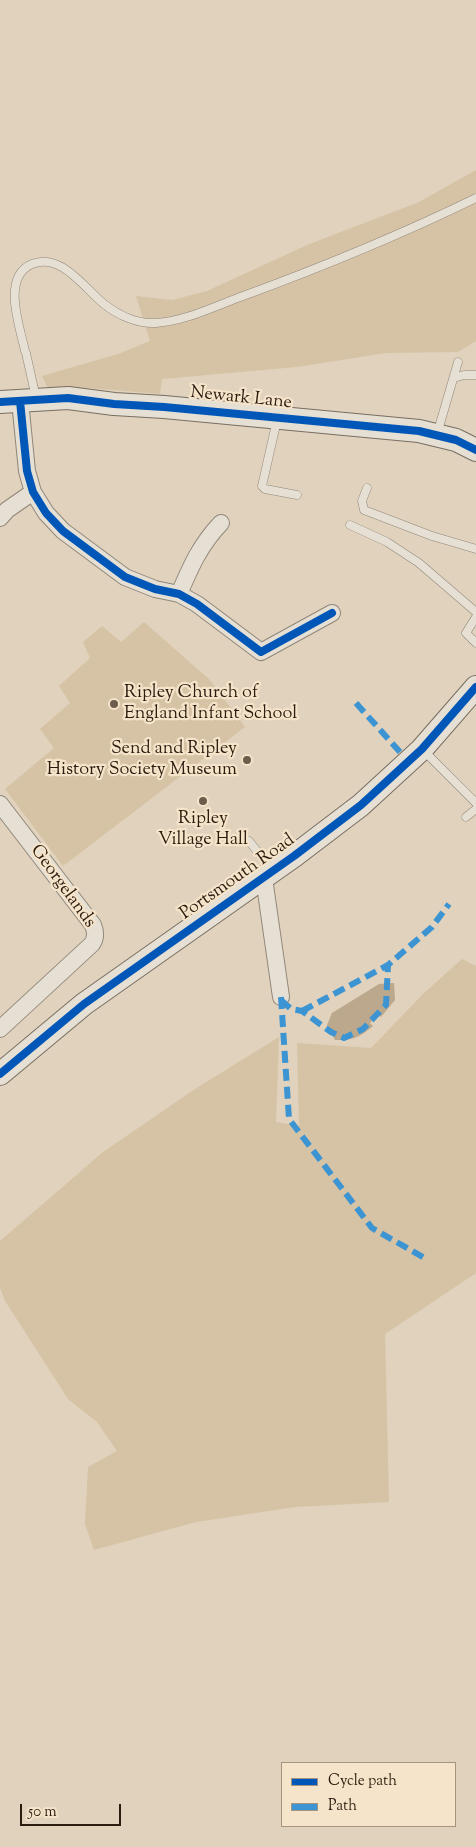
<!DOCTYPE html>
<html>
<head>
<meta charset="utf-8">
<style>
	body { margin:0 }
	#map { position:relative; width:476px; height:1847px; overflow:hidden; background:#e0d2bc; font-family:"Sorts Mill Goudy",serif }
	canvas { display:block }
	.legend { position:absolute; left:281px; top:1762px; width:175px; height:65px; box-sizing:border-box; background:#f5e4ca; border:1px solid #a5947f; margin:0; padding:6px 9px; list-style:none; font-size:15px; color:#2c1c0f }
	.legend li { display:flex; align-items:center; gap:10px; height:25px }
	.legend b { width:25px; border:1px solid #a5947f }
	.scale { position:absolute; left:20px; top:1804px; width:101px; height:22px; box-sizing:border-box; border:2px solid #2c1c0f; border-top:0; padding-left:6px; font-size:15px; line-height:18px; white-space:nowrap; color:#2c1c0f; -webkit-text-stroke:4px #f5e4ca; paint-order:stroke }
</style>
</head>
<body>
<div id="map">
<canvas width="476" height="1847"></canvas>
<ul class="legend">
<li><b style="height:6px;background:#0057b8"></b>Cycle path</li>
<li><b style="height:6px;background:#3c94d2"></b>Path</li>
</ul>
<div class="scale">50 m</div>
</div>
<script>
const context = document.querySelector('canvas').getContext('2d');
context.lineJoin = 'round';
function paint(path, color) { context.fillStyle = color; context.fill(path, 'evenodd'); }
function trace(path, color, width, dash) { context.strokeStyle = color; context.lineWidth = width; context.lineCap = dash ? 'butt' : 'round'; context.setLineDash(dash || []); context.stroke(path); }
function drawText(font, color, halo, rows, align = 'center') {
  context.font = font + ' "Sorts Mill Goudy",serif'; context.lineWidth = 4.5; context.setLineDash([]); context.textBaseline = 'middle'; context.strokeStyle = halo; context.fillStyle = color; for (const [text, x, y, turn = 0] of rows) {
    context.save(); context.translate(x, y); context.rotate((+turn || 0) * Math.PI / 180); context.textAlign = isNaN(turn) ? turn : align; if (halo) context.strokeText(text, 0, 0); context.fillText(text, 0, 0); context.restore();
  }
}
paint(new Path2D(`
	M 476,170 L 476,341 L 458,352 L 386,353 L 297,367 L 162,379 L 160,394 L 89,388 L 48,389 L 42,376 L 118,354 L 150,341 L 136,296 L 172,300 L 207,291 L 307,245 L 419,202 Z
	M 144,622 L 210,680 L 245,727 L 63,866 L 5,789 L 54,748 L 40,729 L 70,703 L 59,686 L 90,658 L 83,642 L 102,626 L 121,642 Z
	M 462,959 L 476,966 L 476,1273 L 385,1334 L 389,1502 L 295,1507 L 196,1522 L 94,1550 L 85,1524 L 88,1467 L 117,1451 L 97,1422 L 68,1399 L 5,1301 L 0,1288 L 0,1241 L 103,1152 L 195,1089 L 279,1037 L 276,1122 L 299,1126 L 297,1043 L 371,1048 L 424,993 Z`), '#d6c3a5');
paint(new Path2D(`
	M 394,983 L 395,1000 L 381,1017 L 378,1015 L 370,1023 L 373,1026 C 359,1038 353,1040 335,1040 L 327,1025 L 332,1013 L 379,984 Z`), '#bca88c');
const lane = new Path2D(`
	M 25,351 C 20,327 1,277 32,264 C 61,252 85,289 104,304 C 119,316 138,324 156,323 C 186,321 215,306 243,296 C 322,267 400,235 476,198
	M 26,353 L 36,398
	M 454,378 L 464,375 L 476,375
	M 277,420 L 262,486 L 265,489 L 297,495
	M 437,434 L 458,362
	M 367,488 L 362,501 L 364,510 L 432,536 L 476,549
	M 350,525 L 387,542 L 419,563 L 476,612
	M 476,617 L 466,633 L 476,643
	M 424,751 L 476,803
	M 466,817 L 476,809
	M 249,841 L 272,870`);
const street = new Path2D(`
	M 20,401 L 27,471 L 33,492 L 46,513 L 63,531 L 125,577 L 155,589 L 179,594 L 197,604 L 261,652 L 332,613
	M 0,518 L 7,510 L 33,492
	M 179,594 C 191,566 200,545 221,523
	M 0,804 L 93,925 C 96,932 96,938 92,944 L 0,1029
	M 264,878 L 281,997`);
const secondary = new Path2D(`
	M 0,402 L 68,398 L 114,404 L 164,407 L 419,431 L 456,440 L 476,450
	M 0,1074 L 84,1004 L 294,856 L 361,805 L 422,749 L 476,687`);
trace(lane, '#918779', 9);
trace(street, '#918779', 18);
trace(secondary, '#786e62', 24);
trace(lane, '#e6dfd4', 8);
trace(street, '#e6dfd4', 16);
trace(secondary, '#e6dfd4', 22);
trace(new Path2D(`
	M 356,703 L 400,752
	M 281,997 L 289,1119 L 372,1228 L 428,1260
	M 281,1000 L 291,1009 L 302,1011 L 331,1032 L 344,1038 L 363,1029 L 386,1005 L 388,965
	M 302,1011 L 388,965 L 432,927 L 449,904`), '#3c94d2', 6, [12, 6]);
trace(new Path2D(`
	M 20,401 L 27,471 L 33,492 L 46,513 L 63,531 L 125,577 L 155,589 L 179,594 L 197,604 L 261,652 L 332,613
	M 0,402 L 68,398 L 114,404 L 164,407 L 419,431 L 456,440 L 476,450
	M 0,1074 L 84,1004 L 294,856 L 361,805 L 422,749 L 476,687`), '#0057b8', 8);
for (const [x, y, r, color] of [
	[114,704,5,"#6b5c4c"],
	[247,760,5,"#6b5c4c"],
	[203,801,5,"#6b5c4c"]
]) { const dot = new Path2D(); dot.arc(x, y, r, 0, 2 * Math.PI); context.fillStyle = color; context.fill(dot); trace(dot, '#f5e4ca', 2); }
drawText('18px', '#2c1c0f', '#f5e4ca', [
	["Newark Lane",241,399,6],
	["Portsmouth Road",238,878,-35],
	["Georgelands",62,887,54]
]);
drawText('18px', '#2c1c0f', '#f5e4ca', [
	["Ripley Church of",124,694],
	["England Infant School",124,715],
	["Send and Ripley",237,750,"right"],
	["History Society Museum",237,771,"right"],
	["Ripley",203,820,"center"],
	["Village Hall",203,841,"center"]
], 'left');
</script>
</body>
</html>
